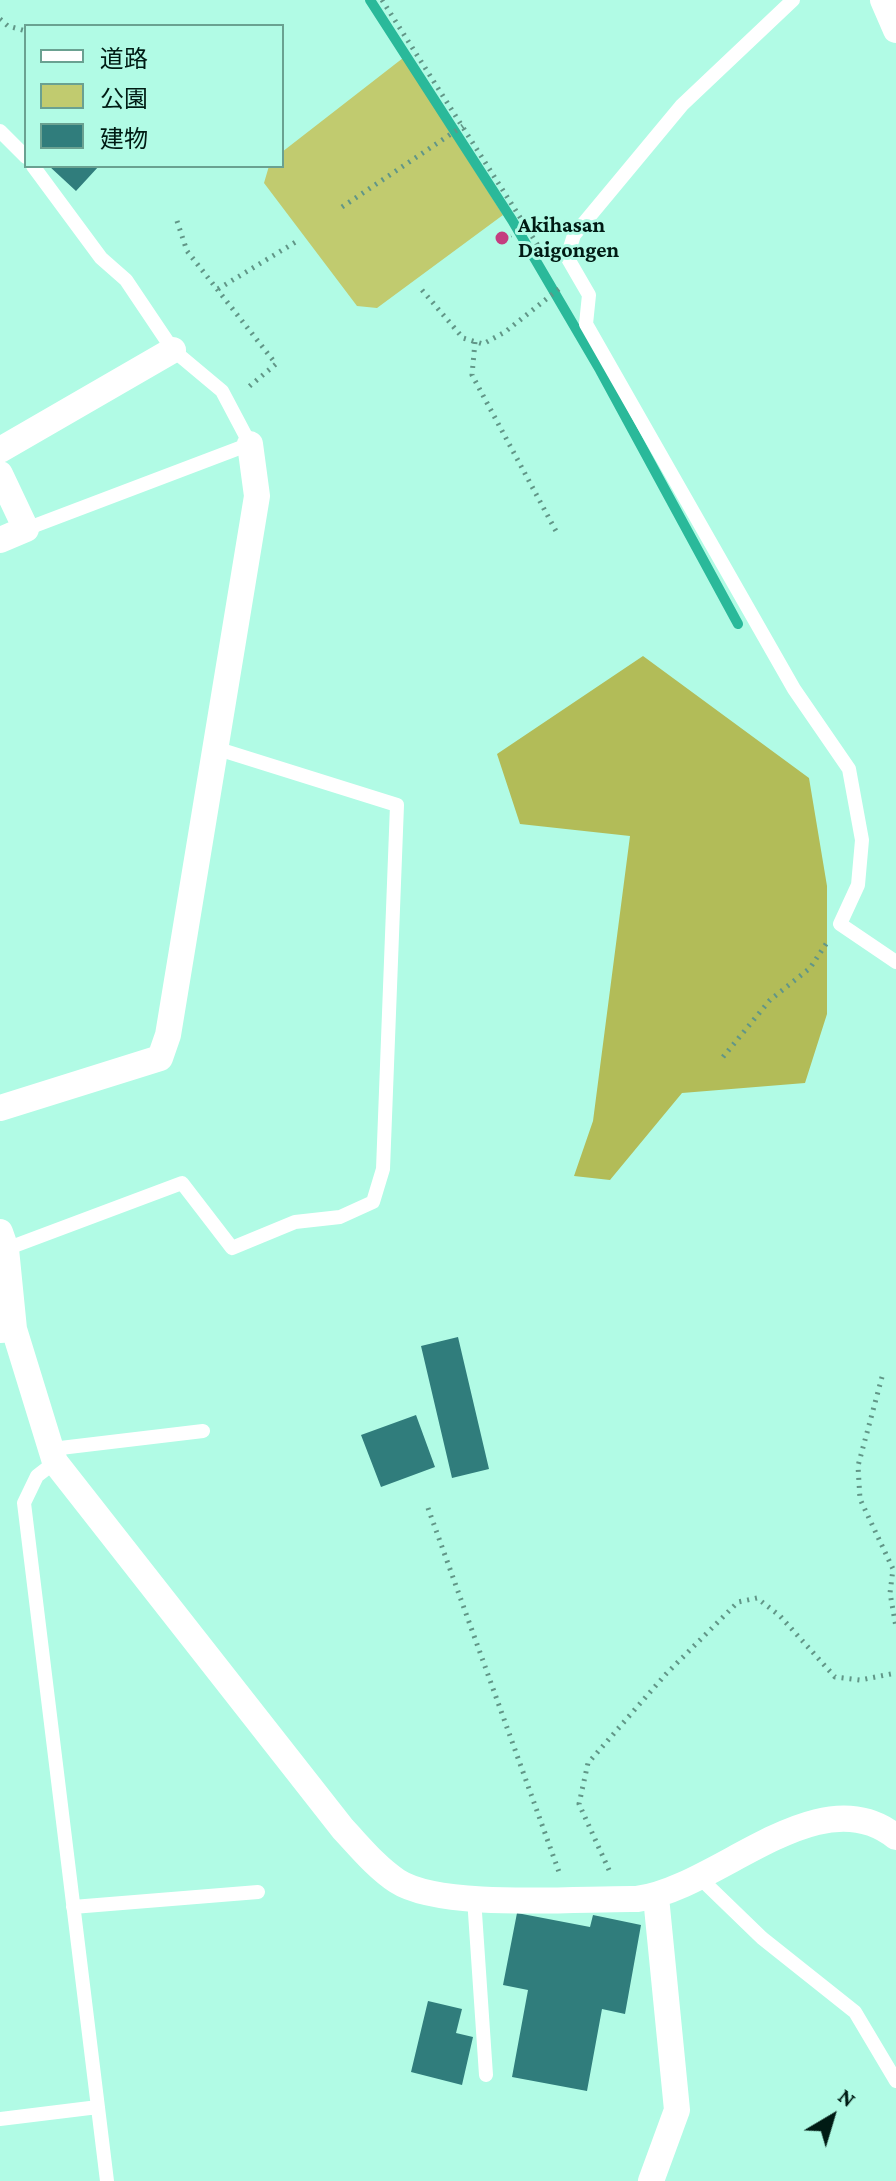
<!DOCTYPE html>
<html>
<head>
<meta charset="utf-8">
<style>
	body { margin:0 }
	#map { position:relative; width:896px; height:2181px; overflow:hidden; background:#b1fbe5; font-family:"Crimson Pro","Noto Sans JP",serif }
	canvas { display:block }
	.legend { position:absolute; left:24px; top:24px; width:260px; height:144px; box-sizing:border-box; background:#b1fbe5; border:2px solid #6aa191; margin:0; padding:10px 14px; list-style:none; font-size:24px; color:#001b14 }
	.legend li { display:flex; align-items:center; gap:16px; height:40px }
	.legend b { width:40px; border:2px solid #6aa191 }
	.north { position:absolute; left:792px; top:2077px; width:80px; height:80px; -webkit-text-stroke:6px #b1fbe5; paint-order:stroke; rotate:38deg; font-size:22px; font-weight:700; line-height:32px; text-align:center; color:#001b14 }
	.north::after { content:''; display:block; margin:auto; width:28px; height:36px; background:#001b14; clip-path:polygon(50% 0,100% 100%,50% 72%,0 100%) }
</style>
</head>
<body>
<div id="map">
<canvas width="896" height="2181"></canvas>
<ul class="legend">
<li><b style="height:10px;background:#fff"></b>道路</li>
<li><b style="height:22px;background:#c1cb6f"></b>公園</li>
<li><b style="height:22px;background:#307d7c"></b>建物</li>
</ul>
<div class="north">N</div>
</div>
<script>
const context = document.querySelector('canvas').getContext('2d');
context.lineJoin = 'round';
function paint(path, color) { context.fillStyle = color; context.fill(path, 'evenodd'); }
function trace(path, color, width, dash) { context.strokeStyle = color; context.lineWidth = width; context.lineCap = dash ? 'butt' : 'round'; context.setLineDash(dash || []); context.stroke(path); }
function drawText(font, color, halo, rows, align = 'center') {
  context.font = font + ' "Crimson Pro",serif'; context.lineWidth = 6; context.setLineDash([]); context.textBaseline = 'middle'; context.strokeStyle = halo; context.fillStyle = color; for (const [text, x, y, turn = 0] of rows) {
    context.save(); context.translate(x, y); context.rotate((+turn || 0) * Math.PI / 180); context.textAlign = isNaN(turn) ? turn : align; if (halo) context.strokeText(text, 0, 0); context.fillText(text, 0, 0); context.restore();
  }
}
paint(new Path2D(`
	M 403,58 L 503,215 L 377,308 L 357,306 L 264,183 L 269,166 L 282,166 L 282,152 Z`), '#c1cb6f');
paint(new Path2D(`
	M 643,656 L 809,778 L 827,886 L 827,1014 L 805,1083 L 682,1093 L 610,1180 L 574,1176 L 593,1121 L 630,836 L 520,824 L 497,754 Z`), '#b2bc58');
trace(new Path2D(`
	M 370,0 L 512,220 L 600,370 L 738,624`), '#2ab99a', 10);
paint(new Path2D(`
	M 49,166 L 99,166 L 76,191 Z
	M 458,1337 L 489,1469 L 452,1478 L 421,1346 Z
	M 416,1415 L 435,1467 L 381,1487 L 361,1435 Z
	M 517,1913 L 590,1927 L 593,1915 L 641,1925 L 625,2014 L 602,2009 L 587,2091 L 512,2077 L 528,1990 L 503,1985 Z
	M 428,2001 L 462,2009 L 456,2033 L 473,2037 L 462,2085 L 411,2072 Z`), '#307d7c');
trace(new Path2D(`
	M 382,0 L 544,255
	M 0,19 L 8,26 L 26,31
	M 342,207 L 463,126
	M 177,221 L 187,251 L 276,364 L 245,390
	M 509,236 L 525,225
	M 218,289 L 299,240
	M 422,290 L 463,338 L 483,344 L 505,332 L 560,288
	M 475,342 L 472,375 L 557,533
	M 723,1057 L 770,1000 L 810,968 L 828,941
	M 882,1377 L 858,1466 L 860,1499 L 893,1569 L 890,1593 L 896,1627
	M 428,1508 L 559,1872
	M 609,1870 L 579,1804 L 588,1763 L 666,1674 L 738,1602 L 757,1598 L 780,1616 L 835,1677 L 860,1680 L 896,1673`), '#619687', 5, [2, 6]);
trace(new Path2D(`
	M 793,0 L 682,105 L 574,235 L 567,257 L 589,295 L 586,324 L 794,689 L 849,769 L 862,840 L 858,885 L 840,924 L 896,962
	M 0,131 L 26,157
	M 26,529 L 250,444 L 222,391 L 173,350 L 126,280 L 101,258 L 33,166
	M 6,1249 L 182,1183 L 232,1248 L 295,1222 L 340,1217 L 373,1202 L 383,1169 L 397,805 L 215,748
	M 52,1449 L 203,1431
	M 55,1462 L 37,1476 L 24,1503 L 107,2181
	M 701,1879 L 762,1938 L 855,2012 L 896,2081
	M 474,1898 L 486,2075
	M 73,1907 L 258,1892
	M 0,2119 L 98,2107`), '#fff', 14);
trace(new Path2D(`
	M 883,0 L 896,30
	M 0,450 L 173,350
	M 0,474 L 26,529 L 0,540
	M 0,1108 L 160,1058 L 168,1035 L 257,496 L 250,444
	M 0,1232 L 6,1249 L 14,1329
	M 0,1330 L 14,1329 L 55,1462 L 343,1829 C 360,1847 376,1867 397,1881 C 441,1910 581,1898 637,1899 C 719,1888 819,1775 896,1837
	M 651,2181 L 677,2110 L 656,1897`), '#fff', 26);
for (const [x, y, r, color] of [
	[502,238,8,"#c43e80"]
]) { const dot = new Path2D(); dot.arc(x, y, r, 0, 2 * Math.PI); context.fillStyle = color; context.fill(dot); trace(dot, '#b1fbe5', 3); }
drawText('bold 22px', '#001b14', '#b1fbe5', [
	["Akihasan",518,225],
	["Daigongen",518,250]
], 'left');
</script>
</body>
</html>
